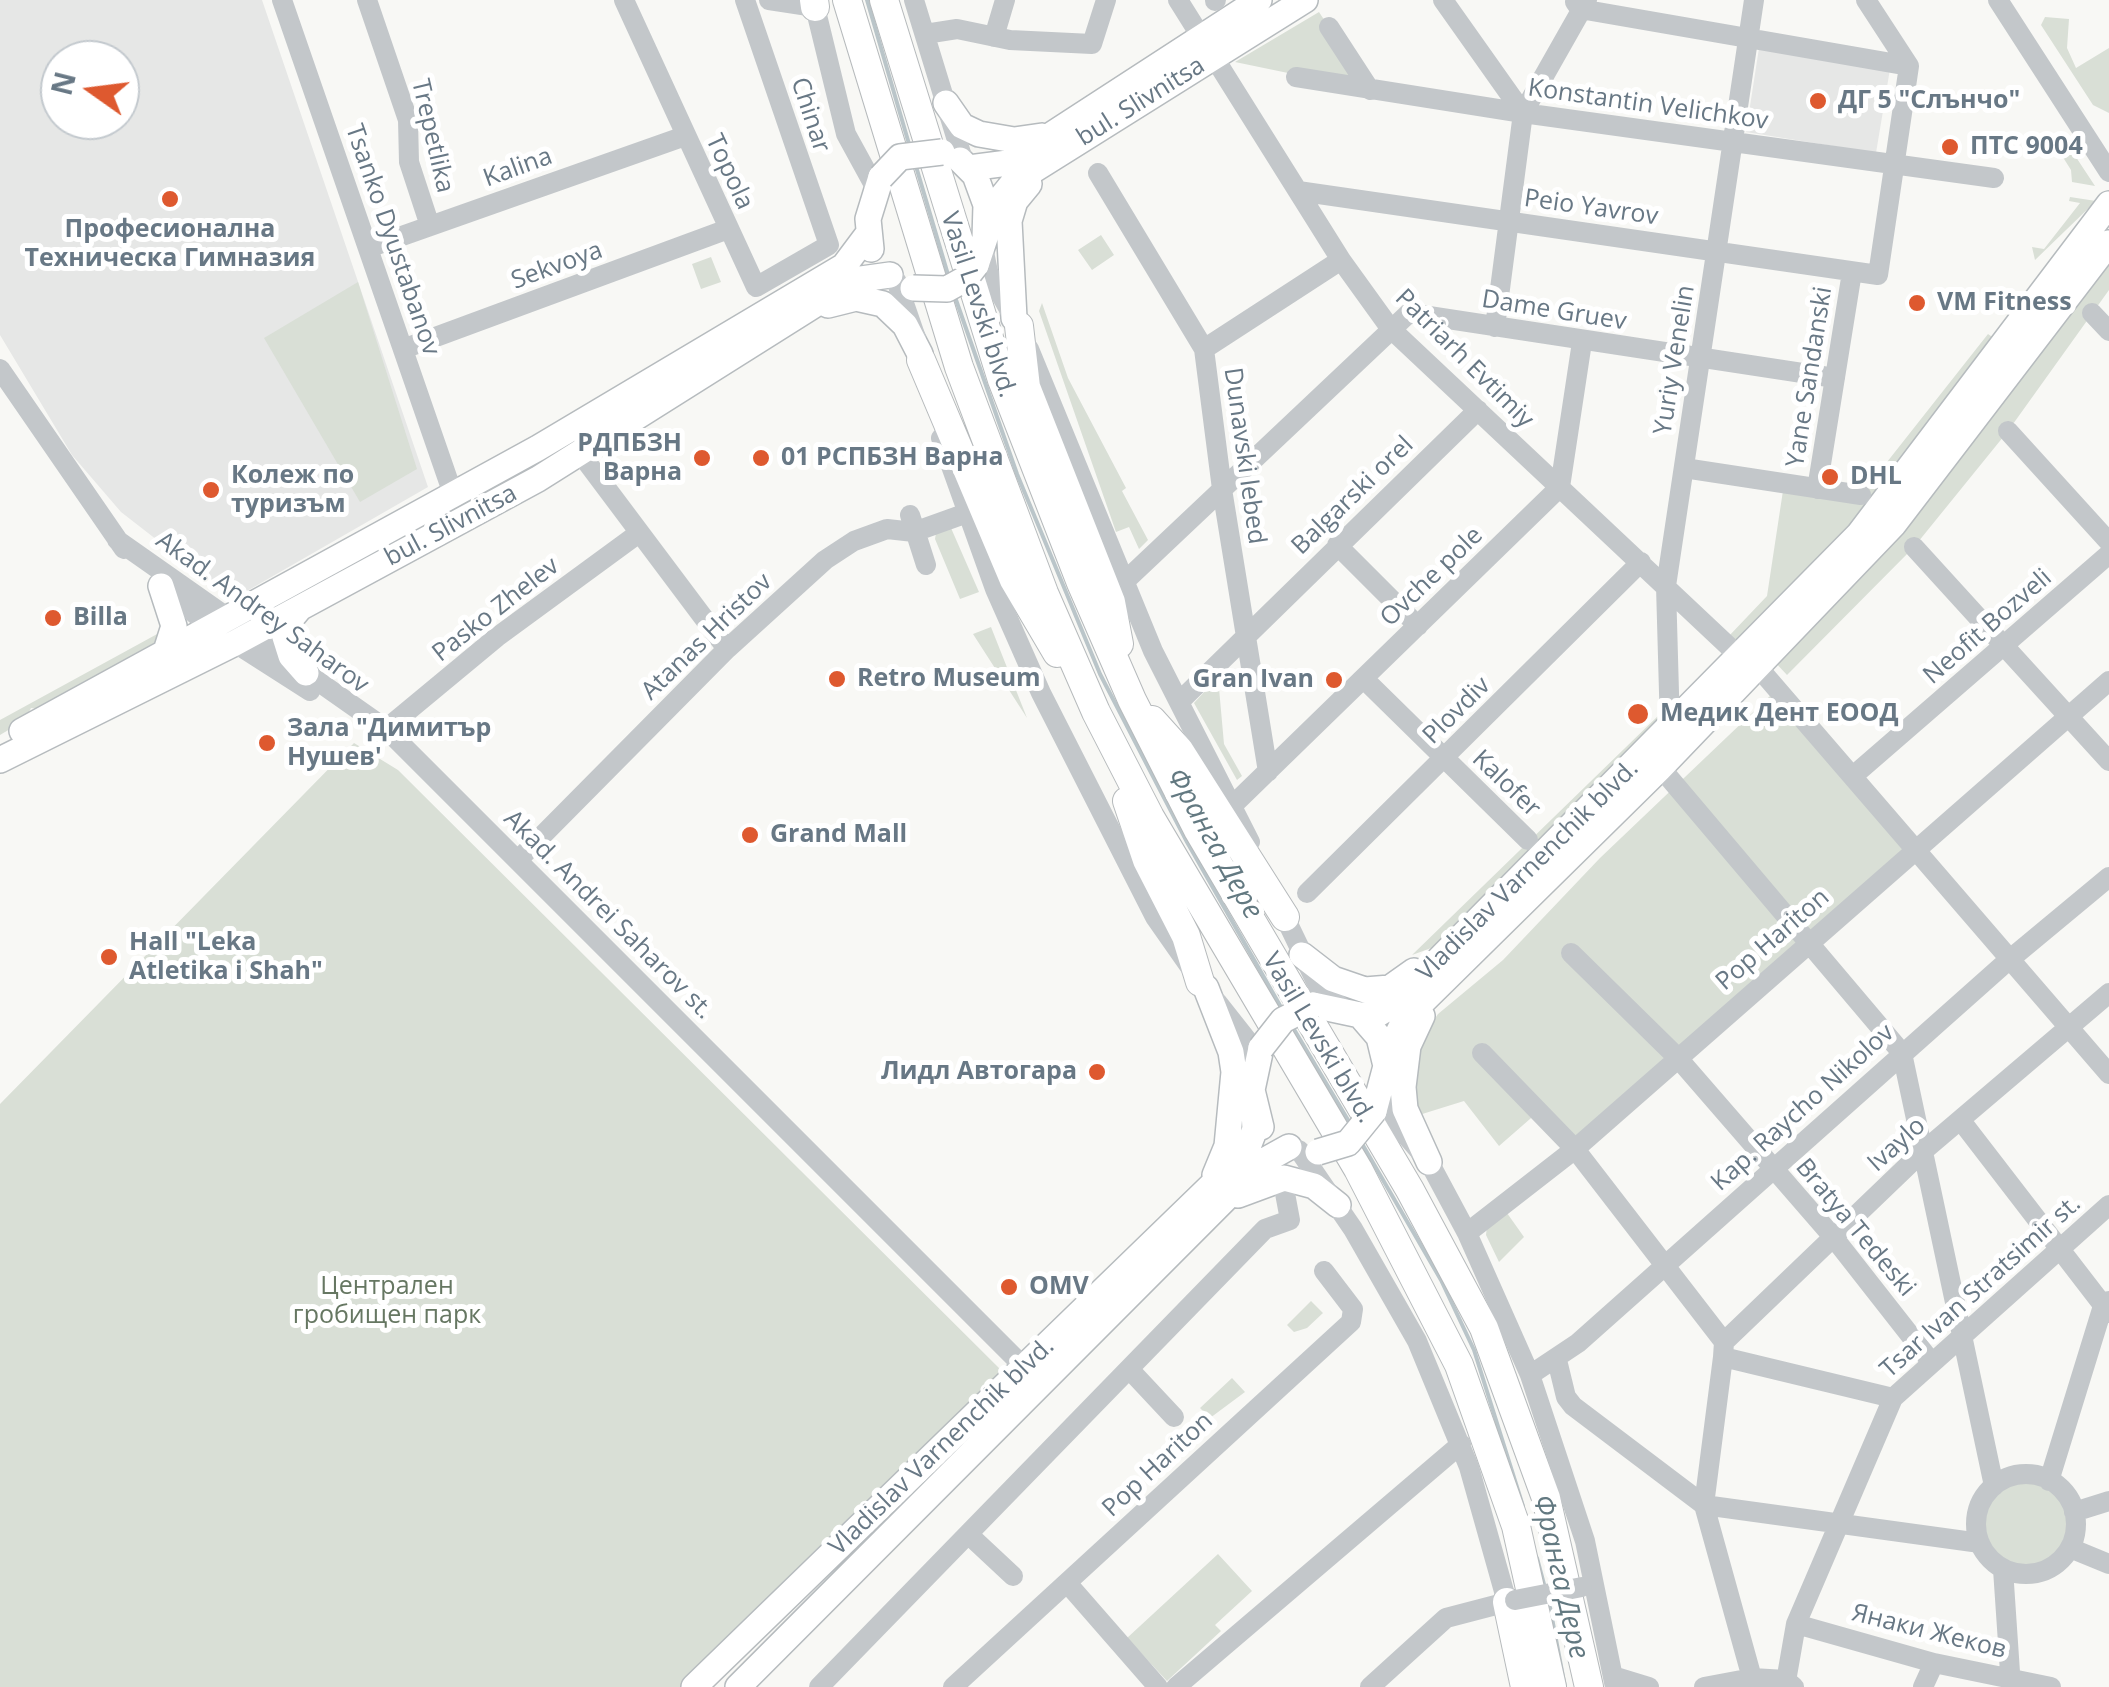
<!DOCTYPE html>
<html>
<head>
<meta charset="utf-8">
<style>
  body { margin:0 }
  #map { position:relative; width:2109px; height:1687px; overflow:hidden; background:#f8f8f5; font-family:"Open Sans",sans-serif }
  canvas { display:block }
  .north { position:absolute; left:40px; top:40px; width:100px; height:100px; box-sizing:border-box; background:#fff; border:2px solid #c3c9ce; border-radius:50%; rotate:284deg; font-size:28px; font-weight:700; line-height:40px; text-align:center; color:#687885 }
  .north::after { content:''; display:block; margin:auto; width:35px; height:45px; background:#de592f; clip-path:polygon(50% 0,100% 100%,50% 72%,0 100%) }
</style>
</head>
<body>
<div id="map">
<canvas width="2109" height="1687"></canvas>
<div class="north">N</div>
</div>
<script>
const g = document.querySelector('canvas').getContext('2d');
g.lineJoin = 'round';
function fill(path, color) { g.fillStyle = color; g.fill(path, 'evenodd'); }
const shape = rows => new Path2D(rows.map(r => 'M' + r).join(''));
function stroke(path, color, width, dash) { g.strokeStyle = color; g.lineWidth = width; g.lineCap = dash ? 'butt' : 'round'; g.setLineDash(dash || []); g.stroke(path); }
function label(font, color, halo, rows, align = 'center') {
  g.font = font + ' "Open Sans",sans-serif'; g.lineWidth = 10; g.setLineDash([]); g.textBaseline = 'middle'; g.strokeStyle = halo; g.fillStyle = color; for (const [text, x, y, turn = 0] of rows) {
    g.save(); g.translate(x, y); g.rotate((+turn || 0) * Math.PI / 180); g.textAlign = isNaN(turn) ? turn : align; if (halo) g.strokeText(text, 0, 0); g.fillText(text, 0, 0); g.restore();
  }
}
const built = shape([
  [0,0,262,0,428,487,233,599,121,512,72,455,0,335],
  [60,60,120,60,120,120,60,120],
  [1759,48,1890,69,1876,153,1746,132]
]);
const green = shape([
  [1319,12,1370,90,1235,62],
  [2045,17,2069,19,2067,48,2076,68,2109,48,2109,113,2093,105,2041,25],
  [2068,145,2095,186,2072,182,2071,170,2059,151],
  [2070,197,2096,201,2035,260,2032,247,2044,249,2080,203,2069,201],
  [1101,235,1114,255,1092,270,1078,250],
  [2109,254,2109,290,2008,431,1914,547,1787,675,1773,660],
  [711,257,721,282,701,289,692,264],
  [358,282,417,469,360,502,264,338],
  [1042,303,1068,378,1126,488,1122,491,1148,540,1139,549,1129,527,1116,532,1039,311],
  [1988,334,1998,341,1937,422,1791,598,1740,649,1728,637,1767,596,1784,484,1861,495],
  [951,528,979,592,960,599,935,539,936,533],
  [170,627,174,633,55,711,31,708,25,720,0,735,0,720],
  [991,627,1027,718,973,634],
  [1218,677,1224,744,1242,776,1237,780,1194,703],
  [1770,696,1916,848,1575,1149,1538,1112,1499,1146,1464,1101,1419,1115,1414,1097,1418,1057,1426,1032,1438,1014,1503,960,1600,858],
  [1660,714,1652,740,1445,943,1412,955],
  [354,743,398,770,1002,1371,683,1687,0,1687,0,1104],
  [1502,1206,1524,1237,1499,1262,1486,1235,1488,1217],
  [1311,1301,1323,1313,1307,1328,1294,1332,1287,1325],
  [1232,1378,1245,1392,1210,1418,1200,1408],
  '1976 1525a50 50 0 1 1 100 0a50 50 0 1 1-100 0Z',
  [1218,1554,1252,1591,1215,1625,1221,1631,1167,1681,1127,1638]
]);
const stream = shape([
  [867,0,909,144],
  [915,163,949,278],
  [955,297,1017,474,1100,674,1187,842,1282,1009],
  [1292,1026,1351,1125],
  [1361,1142,1441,1280,1474,1350,1523,1506],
  [1537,1558,1545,1588],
  [1549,1602,1565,1687]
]);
const minor = shape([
  [282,0,454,497],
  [367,0,408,120,409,162,430,226],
  [624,0,756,287,829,245,745,0],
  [769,0,815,7,846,134,875,187],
  [914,0,964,163],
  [1178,0,1341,260,1390,328,1740,657],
  [1443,0,1523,113],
  [1998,0,2109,172],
  [1215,1,1216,0],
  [1575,2,1580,9,1909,66],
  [1329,27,1370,90],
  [925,34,957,29,1010,40,1092,44,1106,0],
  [994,37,1005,0],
  [1296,77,1523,113,1994,178],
  [1098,173,1204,349,1222,489,1268,772],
  [1298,191,1878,275,1909,66,1866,0],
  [983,247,988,272,1014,318],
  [368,248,685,136],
  [896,280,916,338],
  [2092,313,2109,331],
  [1495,327,1523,113,1587,0],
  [403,349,728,229],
  [1029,349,1153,651,1250,842],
  [1204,349,1341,260],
  [0,369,124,549],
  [2008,431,2109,542],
  [941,438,995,589,1041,693,1155,917,1190,967],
  [580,453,727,649],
  [1684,468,1861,495],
  [1817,489,1852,272],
  [910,515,926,565],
  [117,540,386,729,1024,1367],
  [1337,545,1418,626],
  [1914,547,2109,761],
  [159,583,210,627,310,691],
  [1123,583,1409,313,1835,378],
  [1757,666,2109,1074],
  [1364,679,1528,840],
  [1179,702,1478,410],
  [1670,728,1666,586,1754,0],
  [386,729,497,637,639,533],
  [1660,767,1902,1053,1994,1486],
  [1853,776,2109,554],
  [1233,805,1560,487,1582,342],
  [518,860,727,649,825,560,854,541,887,529,914,532,967,513],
  [1307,893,1641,562],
  [1279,905,1317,984,1342,1008],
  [1571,953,1677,1057,1834,1238,1932,1363],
  [1217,1002,1247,1040,1255,1068],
  [1482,1053,1575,1149,1724,1342,1723,1357,1893,1398],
  [1382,1091,1389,1116,1429,1162,1467,1233,1530,1375,1585,1541,1615,1687],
  [1962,1122,2109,1313],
  [1299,1150,1353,1229,1417,1341,1469,1467,1507,1602],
  [1467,1233,1575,1149,2109,681],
  [1724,1342,1921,1153,2109,993],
  [1723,1357,1704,1505,1752,1678],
  [1557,1360,1566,1397,1573,1406,1704,1505,1980,1543],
  [1130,1370,1174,1417],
  [1530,1375,1578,1343,2003,965,2109,877],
  '1976 1524a50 50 0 1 1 100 0a50 50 0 1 1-100 0Z',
  [2049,1481,2103,1306,2109,1301],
  [2074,1512,2109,1501],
  [968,1534,1013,1576],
  [2070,1548,2109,1564],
  [2003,1569,2011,1687],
  [1068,1584,1158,1687],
  [1796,1624,1934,1663,2051,1687],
  [1613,1676,1649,1687],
  [819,1687,1265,1229,1290,1220,1284,1188],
  [953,1687,1351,1322,1353,1309,1324,1271],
  [1176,1687,1461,1444],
  [1370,1687,1446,1618,1515,1600],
  [1704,1687,1752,1678,1786,1680,1794,1687],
  [1785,1687,1796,1624,1893,1398,2109,1205],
  [1923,1687,1934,1663]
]);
const major = shape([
  [946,103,962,126,979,134,1014,140,1042,136],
  [960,160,975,175,986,205,985,238,976,265],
  [969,168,1008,163,1259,0],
  [987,215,1013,183,1305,0],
  [871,249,868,219,881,177],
  [828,305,856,298,883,304,905,325,920,354],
  [1014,318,1009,221,1015,201,1029,184],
  [161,586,174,626,166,651],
  [299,609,289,621,285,637,291,656,306,673],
  [22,731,538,448,844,266,868,234],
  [0,760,235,643,538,479,854,280,890,275],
  [1302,955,1333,979,1365,990,1390,988,1414,971],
  [1206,988,1231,1052,1234,1072,1227,1146,1215,1175],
  [1313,1005,1360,1015,1379,1037,1386,1066,1374,1111],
  [1360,1015,1378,1014,1396,1003,1859,534,2109,204],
  [1422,1016,1408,1046,1403,1087,1405,1109,1429,1162],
  [1261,1048,1252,1090,1261,1127],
  [1386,1057,1405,1019,1659,769,1894,524,2109,243],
  [1238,1195,1284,1178,1314,1186,1338,1205],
  [694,1687,1246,1152,1255,1129,1254,1112],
  [738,1687,1262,1162,1289,1147]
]);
const highway = shape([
  [814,0,815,7],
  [847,0,959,367,1044,593,1096,712,1150,817,1358,1169,1459,1365,1516,1526,1552,1687],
  [884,0,1002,380,1081,583,1132,700,1198,830,1410,1190,1484,1328,1546,1498,1589,1687],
  [1019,326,1026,387,1111,602,1119,644],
  [921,360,1014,580,1057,653],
  [1152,720,1179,750,1285,917],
  [1127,801,1147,860,1186,936,1200,982],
  [1507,1602,1525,1687]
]);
const minorBridge = shape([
  [1515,1600,1582,1587]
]);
const majorBridge = shape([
  [881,177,900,157,942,152],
  [913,288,947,289,965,279,976,265],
  [1261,1048,1283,1020,1313,1005],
  [1318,1152,1348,1143,1374,1111]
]);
const markers = [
  [1818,101,10,"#de592f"],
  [1950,147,10,"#de592f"],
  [170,199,10,"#de592f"],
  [1917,303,10,"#de592f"],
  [702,458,10,"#de592f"],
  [761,458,10,"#de592f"],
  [1830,477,10,"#de592f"],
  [211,490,10,"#de592f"],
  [53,618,10,"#de592f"],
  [837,679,10,"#de592f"],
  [1334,680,10,"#de592f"],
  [1638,714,12,"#de592f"],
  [267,743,10,"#de592f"],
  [750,835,10,"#de592f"],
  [109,957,10,"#de592f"],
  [1097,1072,10,"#de592f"],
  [1009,1287,10,"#de592f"]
];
const poiNames = [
  ["ДГ 5 \"Слънчо\"",1838,101],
  ["ПТС 9004",1970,147],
  ["Професионална",170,230,"center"],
  ["Техническа Гимназия",170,259,"center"],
  ["VM Fitness",1937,303],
  ["РДПБЗН",682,444,"right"],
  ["Варна",682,473,"right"],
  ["01 РСПБЗН Варна",781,458],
  ["Колеж по",231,476],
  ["туризъм",231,505],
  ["DHL",1850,477],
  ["Billa",73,618],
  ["Retro Museum",857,679],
  ["Gran Ivan",1314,680,"right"],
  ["Медик Дент ЕООД",1660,714],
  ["Зала \"Димитър",287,729],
  ["Нушев'",287,758],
  ["Grand Mall",770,835],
  ["Hall \"Leka",129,943],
  ["Atletika i Shah\"",129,972],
  ["Лидл Автогара",1077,1072,"right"],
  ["OMV",1029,1287]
];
const streetNames = [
  ["bul. Slivnitsa",1141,102,-32],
  ["Konstantin Velichkov",1648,105,8],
  ["Chinar",810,115,72],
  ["Trepetlika",432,136,77],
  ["Kalina",518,168,-20],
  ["Topola",729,172,65],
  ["Peio Yavrov",1591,208,8],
  ["Tsanko Dyustabanov",392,240,71],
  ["Sekvoya",557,266,-20],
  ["Vasil Levski blvd.",978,305,72],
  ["Dame Gruev",1554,311,9],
  ["Patriarh Evtimiy",1464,359,45],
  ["Yuriy Venelin",1675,360,-81],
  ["Yane Sandanski",1810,377,-81],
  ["Dunavski lebed",1244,456,82],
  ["Balgarski orel",1353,496,-44],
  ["bul. Slivnitsa",451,526,-28],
  ["Ovche pole",1432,577,-44],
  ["Pasko Zhelev",496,610,-38],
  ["Akad. Andrey Saharov",262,613,36],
  ["Neofit Bozveli",1988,627,-41],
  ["Atanas Hristov",707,637,-44],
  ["Plovdiv",1457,711,-45],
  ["Kalofer",1506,784,44],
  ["Vladislav Varnenchik blvd.",1528,871,-45],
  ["Akad. Andrei Saharov st.",608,915,45],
  ["Pop Hariton",1773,940,-41],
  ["Vasil Levski blvd.",1318,1038,59],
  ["Kap. Raycho Nikolov",1803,1108,-42],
  ["Ivaylo",1897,1145,-42],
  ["Bratya Tedeski",1855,1228,50],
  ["Tsar Ivan Stratsimir st.",1981,1287,-42],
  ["Vladislav Varnenchik blvd.",942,1447,-44],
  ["Pop Hariton",1158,1465,-43],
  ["Янаки Жеков",1929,1632,14]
];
const parkNames = [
  ["Централен",387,1287],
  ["гробищен парк",387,1316]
];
const waterNames = [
  ["Франга Дере",1214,844,61],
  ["Франга Дере",1560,1577,77]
];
fill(built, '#e6e7e6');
fill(green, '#d9dfd6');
stroke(stream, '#bac5c9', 4);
stroke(major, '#b6bbbe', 28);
stroke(highway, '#b6babc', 30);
stroke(minor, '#c3c7ca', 20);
stroke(major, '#fff', 25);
stroke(highway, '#fff', 28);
stroke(majorBridge, '#b6bbbe', 28, []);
stroke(minorBridge, '#c3c7ca', 20);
stroke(majorBridge, '#fff', 25);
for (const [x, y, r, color] of markers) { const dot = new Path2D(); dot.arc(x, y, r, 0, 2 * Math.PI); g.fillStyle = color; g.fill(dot); stroke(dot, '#fff', 4); }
label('bold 25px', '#687885', '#fff', poiNames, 'left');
label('25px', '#687885', '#fff', streetNames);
label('25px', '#667762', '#fff', parkNames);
label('italic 28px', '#637981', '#fff', waterNames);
</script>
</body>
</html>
